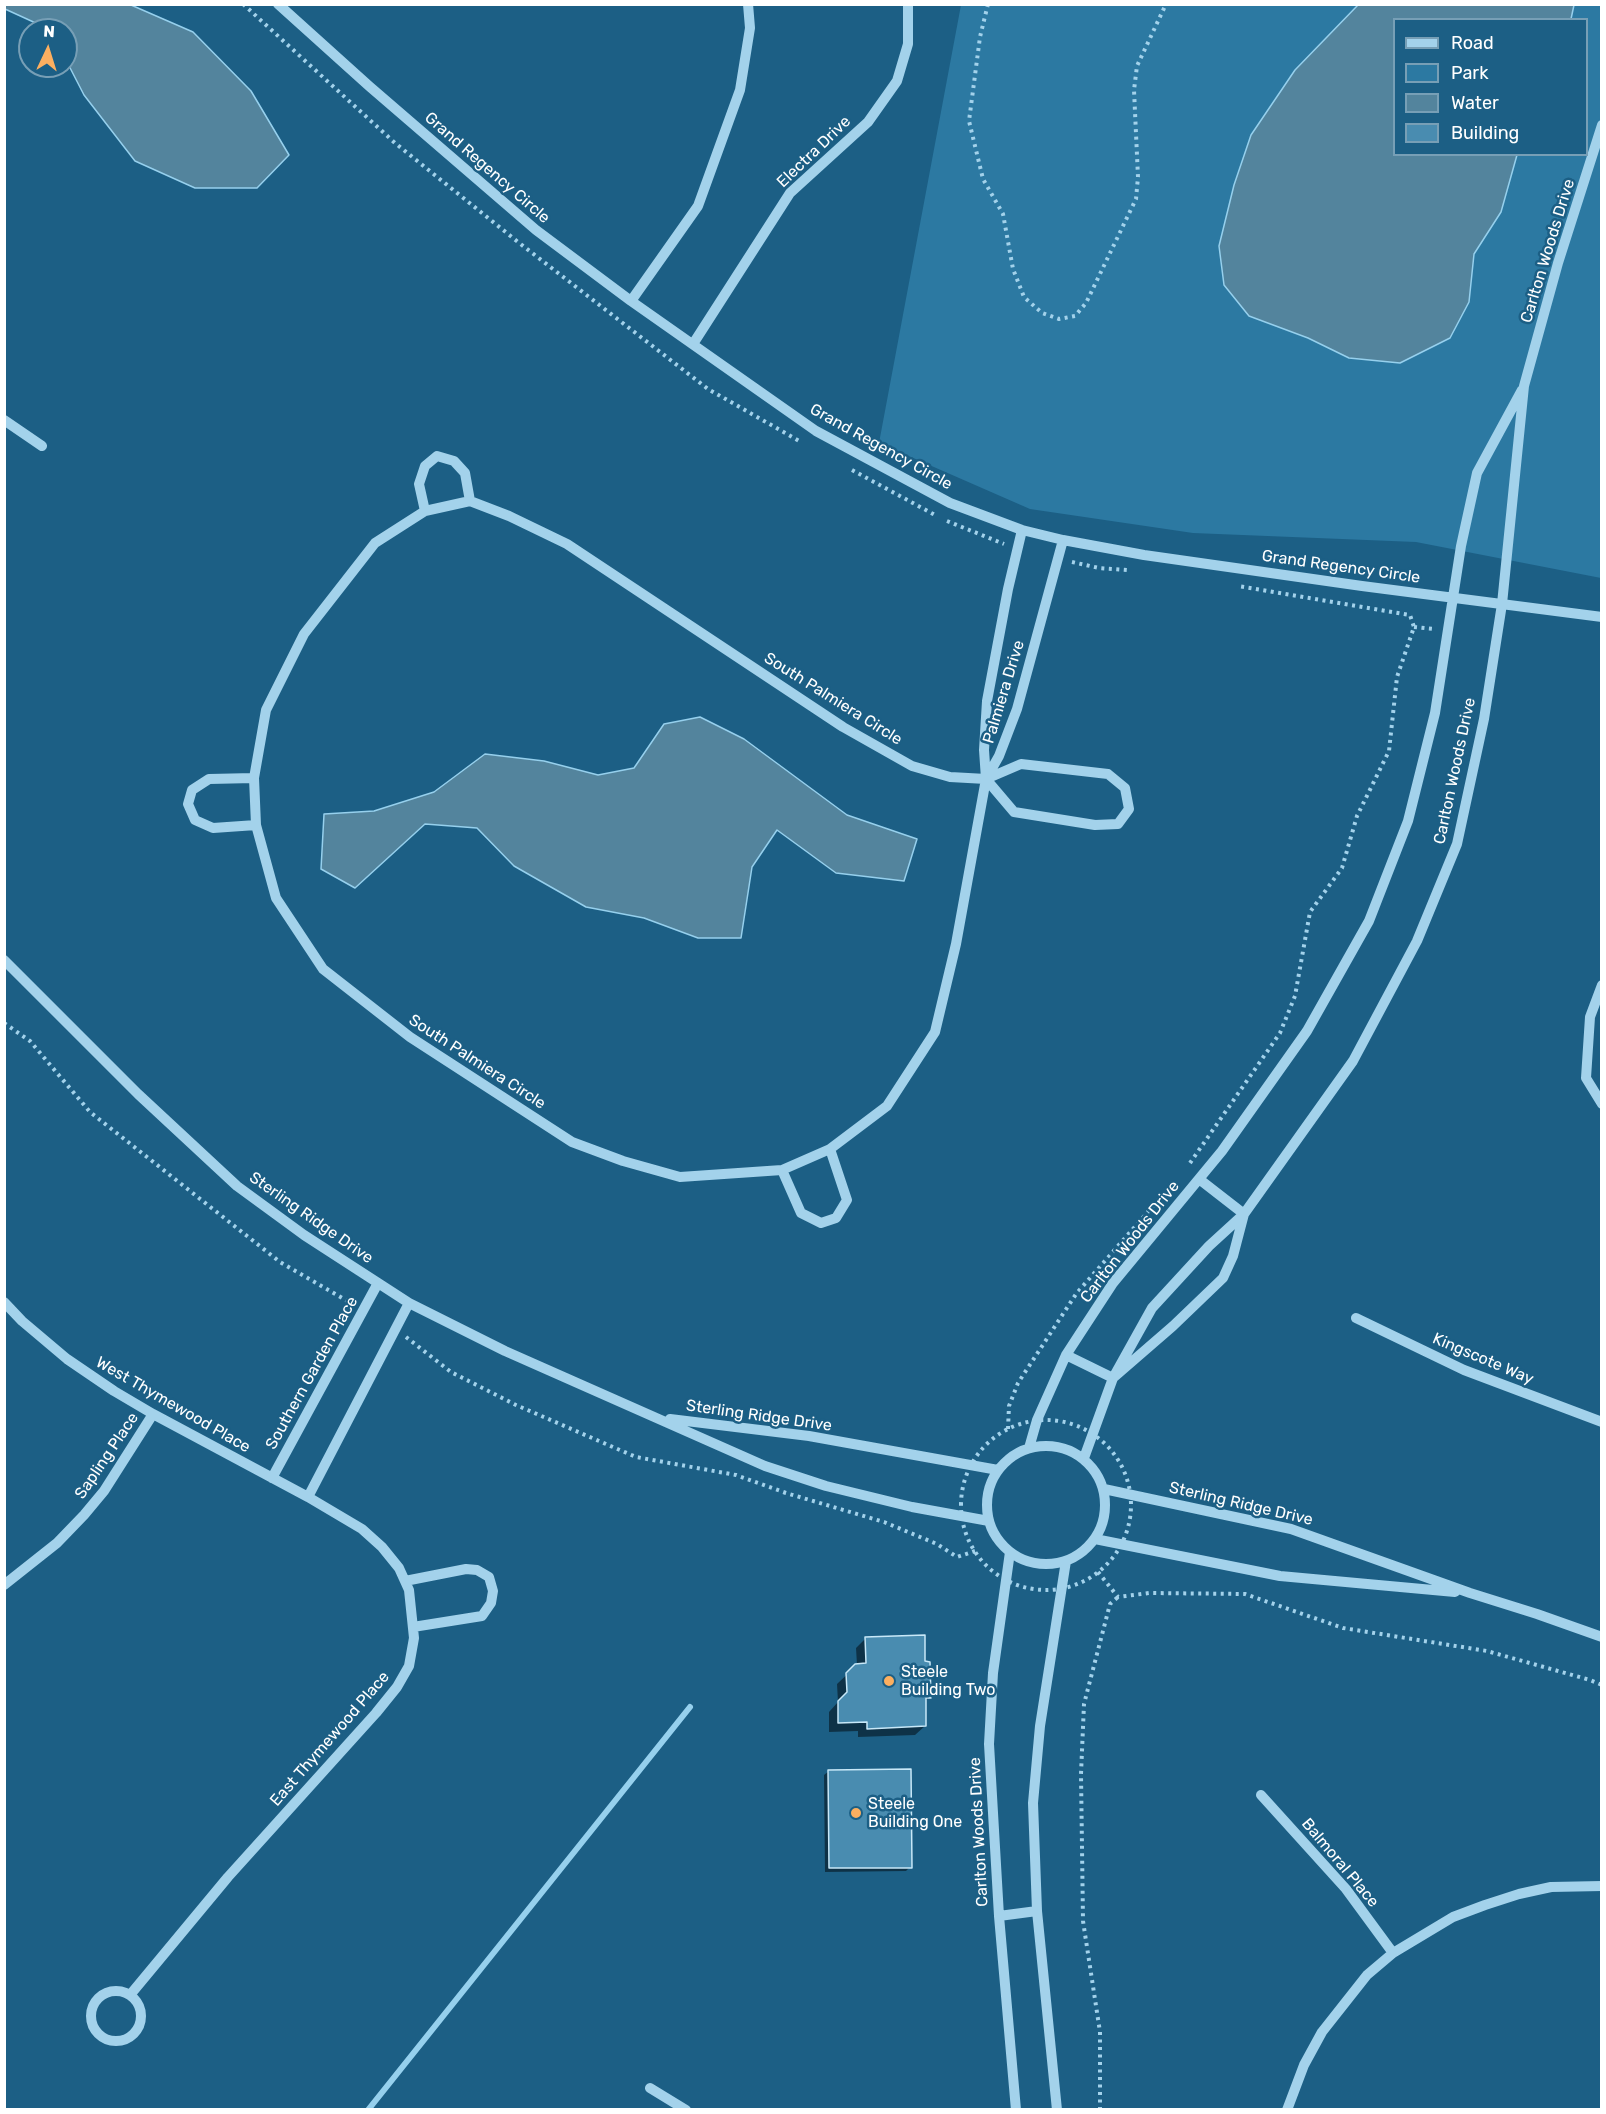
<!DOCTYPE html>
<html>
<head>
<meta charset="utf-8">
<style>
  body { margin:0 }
  #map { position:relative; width:1606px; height:2114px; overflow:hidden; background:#1c5f85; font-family:Rubik,sans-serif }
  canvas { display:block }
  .frame { position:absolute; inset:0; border:6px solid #fff; pointer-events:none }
  .legend { position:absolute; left:1393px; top:18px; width:195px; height:138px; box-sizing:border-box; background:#1c5f85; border:2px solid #779fb6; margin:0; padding:8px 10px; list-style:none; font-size:18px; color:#fff }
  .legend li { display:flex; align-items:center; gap:12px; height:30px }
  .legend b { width:30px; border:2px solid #779fb6 }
  .north { position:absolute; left:18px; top:18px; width:60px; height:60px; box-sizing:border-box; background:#1c5f85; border:2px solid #779fb6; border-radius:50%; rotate:4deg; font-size:16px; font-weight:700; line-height:24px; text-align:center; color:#fff }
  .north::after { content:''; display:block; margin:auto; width:21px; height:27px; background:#fcaf60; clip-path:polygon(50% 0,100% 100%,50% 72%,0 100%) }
</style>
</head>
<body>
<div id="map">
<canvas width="1606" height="2114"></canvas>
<div class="frame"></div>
<ul class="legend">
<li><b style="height:8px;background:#a3d2eb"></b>Road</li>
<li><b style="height:16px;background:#2c79a2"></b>Park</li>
<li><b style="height:16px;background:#53849d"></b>Water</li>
<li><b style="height:16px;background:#498cb0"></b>Building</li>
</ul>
<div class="north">N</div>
</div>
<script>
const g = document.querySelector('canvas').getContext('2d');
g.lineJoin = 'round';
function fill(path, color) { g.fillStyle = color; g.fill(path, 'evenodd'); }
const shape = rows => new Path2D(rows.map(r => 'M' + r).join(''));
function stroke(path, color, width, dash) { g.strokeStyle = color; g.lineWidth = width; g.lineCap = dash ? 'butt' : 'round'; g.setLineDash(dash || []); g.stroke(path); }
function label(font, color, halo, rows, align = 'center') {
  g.font = font + ' Rubik,sans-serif'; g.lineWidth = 5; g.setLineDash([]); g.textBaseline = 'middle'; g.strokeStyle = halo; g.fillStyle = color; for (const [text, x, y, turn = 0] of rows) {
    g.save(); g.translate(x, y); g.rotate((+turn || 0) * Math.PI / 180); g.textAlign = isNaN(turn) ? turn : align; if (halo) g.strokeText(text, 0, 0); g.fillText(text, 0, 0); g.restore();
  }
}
const green = shape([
  [961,5,1601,5,1601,578,1416,542,1193,533,1030,509,879,443],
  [1394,20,1586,20,1586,154,1394,154]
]);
const water = shape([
  [5,4,131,5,193,32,251,91,289,155,257,188,195,188,135,161,84,95,66,60,66,30,51,30,5,9,5,4],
  [1358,5,1574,5,1571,19,1394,20,1394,154,1517,155,1501,212,1474,254,1469,302,1450,338,1400,363,1349,358,1308,338,1249,316,1224,285,1219,246,1234,185,1251,135,1295,70,1358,5],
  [700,717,744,739,847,815,917,839,904,881,836,873,777,830,752,867,741,938,698,938,644,918,586,907,514,866,477,828,425,824,355,888,321,869,324,814,374,811,434,792,485,754,544,761,598,775,634,768,664,724,700,717]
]);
const shadow = shape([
  [866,1638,924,1663,929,1697,925,1702,925,1726,915,1735,858,1737,858,1731,829,1732,829,1712,838,1702,837,1684,857,1665,856,1648],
  [829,1771,910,1867,906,1871,825,1872,824,1775]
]);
const stream = shape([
  [368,2110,690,1707]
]);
const building = shape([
  [925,1635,925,1661,930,1662,931,1698,926,1698,926,1726,867,1729,867,1722,838,1723,838,1701,847,1692,846,1673,855,1664,866,1663,865,1637,925,1635],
  [911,1769,912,1868,829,1868,828,1770,911,1769]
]);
const path = shape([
  [243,4,395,143,518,242,708,389,801,442],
  [988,4,980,37,969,121,983,179,1003,214,1013,269,1024,297,1042,313,1059,319,1075,316,1086,303,1136,199,1138,177,1134,90,1137,66,1166,4],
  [852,470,935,515],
  [947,521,1004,544],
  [1072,562,1099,568,1127,570],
  [1414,627,1434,629],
  [4,1023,30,1041,90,1112,280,1262,351,1303],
  [1190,1163,1280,1033,1295,996,1310,912,1342,868,1357,816,1389,751,1397,677,1414,627,1410,615,1238,586],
  [406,1337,451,1372,516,1405,636,1457,736,1475,786,1493,884,1522,937,1544,957,1557,975,1551],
  '961 1505a85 85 0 1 1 170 0a85 85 0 1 1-170 0Z',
  [1008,1429,1009,1406,1018,1383,1076,1294,1160,1198],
  [1098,1572,1118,1597,1149,1593,1245,1594,1343,1628,1487,1651,1590,1680,1602,1685],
  [1100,2110,1100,2032,1083,1921,1081,1774,1084,1704,1110,1604,1118,1597]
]);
const minor = shape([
  [278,4,369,86,536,230,631,301,816,431,950,503,1022,530,1063,540,1144,555,1362,586,1602,617],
  [631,301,698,206,740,90,750,28,748,4],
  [693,344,790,193,868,122,897,81,908,44,908,4],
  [4,420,42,446],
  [425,511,419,484,425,466,437,456,454,461,465,473,470,501],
  [254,778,209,779,192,790,188,804,195,820,213,828,256,825],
  [986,779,1014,812,1095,825,1118,824,1129,809,1125,788,1108,774,1021,764,986,779,950,777,912,766,843,727,567,544,509,516,470,501,425,511,375,543,304,634,266,710,254,778,256,825,276,898,323,969,410,1037,572,1142,623,1161,680,1177,782,1170,830,1149,887,1106,935,1032,956,944,986,779,984,750,987,701,1008,589,1022,530],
  [986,779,999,756,1017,709,1063,540],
  [4,960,138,1094,237,1186,304,1235,409,1303,505,1351,765,1466,826,1486,912,1507,989,1521],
  [1602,985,1590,1017,1586,1078,1602,1104],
  [782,1170,801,1213,821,1223,836,1218,847,1200,830,1149],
  [4,1302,22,1321,67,1359,114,1391,153,1414,308,1497,362,1529,382,1547,399,1568,409,1590,414,1638,409,1666,397,1687,376,1713,228,1877,130,1995],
  [1356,1318,1464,1370,1602,1422],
  [1066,1355,1113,1378],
  [1113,1378,1173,1326,1223,1278,1233,1256,1244,1214,1353,1061,1417,941,1457,844,1484,719,1502,604,1524,386,1558,263,1602,125],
  [670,1419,809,1436,998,1470],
  '987 1505a59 59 0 1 1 118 0a59 59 0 1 1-118 0Z',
  [1029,1448,1037,1420,1066,1355,1079,1335,1113,1283,1222,1151,1307,1031,1369,921,1408,821,1435,713,1461,546,1477,473,1522,390],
  [1084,1458,1113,1378,1152,1308,1209,1246,1244,1214,1199,1179],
  [272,1478,378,1283],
  [1104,1489,1291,1529,1470,1593,1537,1614,1602,1637],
  [308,1497,409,1303],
  [1095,1539,1280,1576,1455,1592],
  [1010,1552,993,1673,989,1744,999,1916,1016,2110],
  [405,1581,466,1569,477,1570,489,1577,493,1591,491,1603,482,1616,413,1627],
  [4,1585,57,1543,84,1515,104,1491,153,1414],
  [1261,1795,1346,1889,1393,1953],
  [999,1916,1037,1911],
  '91 2016a25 25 0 1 1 50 0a25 25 0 1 1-50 0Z',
  [650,2088,686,2110],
  [1057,2110,1037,1911,1033,1803,1040,1726,1066,1561],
  [1287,2110,1304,2065,1322,2032,1367,1975,1393,1953,1453,1917,1485,1905,1519,1894,1551,1887,1602,1886]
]);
const markers = [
  [889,1681,6,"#fcaf60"],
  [856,1813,6,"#fcaf60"]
];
const streetNames = [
  ["Electra Drive",814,152,-44],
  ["Grand Regency Circle",487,168,41],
  ["Carlton Woods Drive",1548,251,-73],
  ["Grand Regency Circle",881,447,29],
  ["Grand Regency Circle",1341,567,8],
  ["Palmiera Drive",1004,692,-73],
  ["South Palmiera Circle",833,699,32],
  ["Carlton Woods Drive",1455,771,-78],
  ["South Palmiera Circle",477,1062,33],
  ["Sterling Ridge Drive",311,1218,35],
  ["Carlton Woods Drive",1130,1242,-52],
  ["Kingscote Way",1483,1359,23],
  ["Southern Garden Place",312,1373,-61],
  ["West Thymewood Place",173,1405,30],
  ["Sterling Ridge Drive",759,1416,8],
  ["Sapling Place",107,1456,-56],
  ["Sterling Ridge Drive",1241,1504,13],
  ["East Thymewood Place",330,1739,-49],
  ["Carlton Woods Drive",979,1832,-93],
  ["Balmoral Place",1340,1863,50]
];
const poiNames = [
  ["Steele",901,1672],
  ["Building Two",901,1690],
  ["Steele",868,1804],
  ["Building One",868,1822]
];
fill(green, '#2c79a2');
fill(water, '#53849d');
stroke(water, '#96d0ed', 1.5);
fill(shadow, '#0007');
stroke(stream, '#96d0ed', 6);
fill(building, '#498cb0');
stroke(building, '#c8e8f8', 1.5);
stroke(path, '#a3d2eb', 4, [3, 4.5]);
stroke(minor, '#a3d2eb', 10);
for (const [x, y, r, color] of markers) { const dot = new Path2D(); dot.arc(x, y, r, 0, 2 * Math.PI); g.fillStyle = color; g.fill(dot); stroke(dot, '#1c5f85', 2); }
label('16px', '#fff', '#1c5f85', streetNames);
label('16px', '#fff', '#1c5f85', poiNames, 'left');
</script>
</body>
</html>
